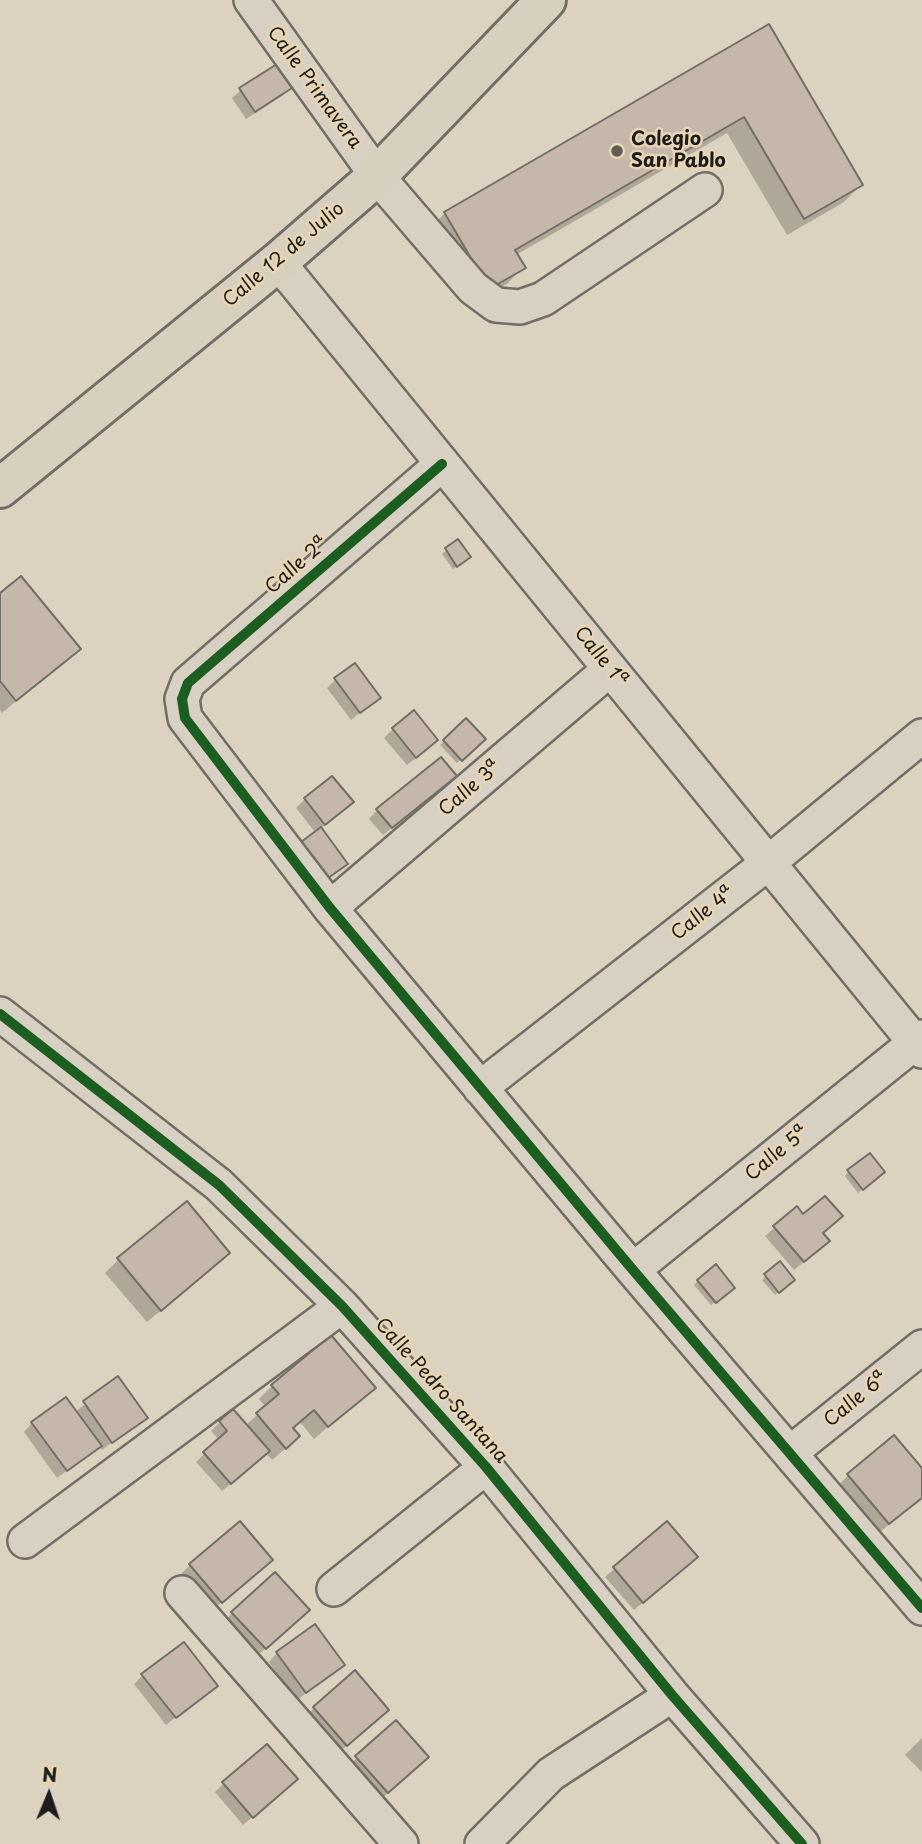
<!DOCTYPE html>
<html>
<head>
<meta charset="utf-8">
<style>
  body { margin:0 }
  #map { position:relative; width:922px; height:1844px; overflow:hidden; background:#dbd2bf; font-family:"Playpen Sans",sans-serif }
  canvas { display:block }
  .north { position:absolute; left:14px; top:1760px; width:70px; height:70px; -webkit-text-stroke:5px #e7d5b3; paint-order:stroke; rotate:2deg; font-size:19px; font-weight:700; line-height:28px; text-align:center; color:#1c1c1c }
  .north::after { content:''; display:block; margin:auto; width:24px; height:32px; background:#1c1c1c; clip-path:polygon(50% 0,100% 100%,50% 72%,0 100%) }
</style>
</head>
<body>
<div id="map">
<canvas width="922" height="1844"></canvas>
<div class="north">N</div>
</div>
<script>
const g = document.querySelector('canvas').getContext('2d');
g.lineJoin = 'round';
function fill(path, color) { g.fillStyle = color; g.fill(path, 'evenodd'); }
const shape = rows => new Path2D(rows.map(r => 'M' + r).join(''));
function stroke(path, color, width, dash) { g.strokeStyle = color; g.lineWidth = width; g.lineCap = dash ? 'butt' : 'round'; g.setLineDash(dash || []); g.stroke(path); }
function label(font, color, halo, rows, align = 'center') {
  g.font = font + ' "Playpen Sans",sans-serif'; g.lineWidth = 5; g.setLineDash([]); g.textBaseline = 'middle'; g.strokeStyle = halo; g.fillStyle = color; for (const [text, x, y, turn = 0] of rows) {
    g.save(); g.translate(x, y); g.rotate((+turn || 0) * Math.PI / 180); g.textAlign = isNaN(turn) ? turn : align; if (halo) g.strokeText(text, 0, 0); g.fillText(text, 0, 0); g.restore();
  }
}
const shadow = shape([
  [768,26,861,185,844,202,787,235,727,133,516,255,523,267,507,284,472,304,428,230,445,213],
  [290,87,282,96,246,119,232,98,241,90],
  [458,541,465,561,453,569,442,554],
  [0,595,78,649,2,713,0,710],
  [336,679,378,698,351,720,327,688],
  [466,721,483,739,457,763,440,745],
  [393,729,427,749,407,765,384,738],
  [446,784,383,835,369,819,377,810],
  [305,799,343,811,320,829,346,864,319,886,294,852,316,833,296,808],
  [848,1172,879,1176,858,1193,845,1176],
  [797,1208,821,1234,819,1249,794,1270,765,1236],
  [118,1260,215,1266,147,1322,105,1273],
  [779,1264,789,1283,775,1295,762,1280],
  [698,1281,729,1292,711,1305,694,1285],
  [118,1379,145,1418,102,1450,99,1446,57,1478,24,1432,32,1423,75,1412],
  [272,1386,373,1388,314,1439,300,1422,292,1429,298,1436,285,1449,272,1460,266,1453,222,1491,196,1462,219,1440,211,1431,220,1422,233,1411,245,1426,266,1407,259,1399],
  [922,1471,922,1497,880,1532,840,1484,848,1475],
  [667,1524,687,1565,634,1610,605,1577],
  [190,1565,262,1569,212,1610,181,1574],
  [232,1613,299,1618,256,1657,224,1622],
  [277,1653,343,1665,296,1701,269,1662],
  [143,1675,215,1686,166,1725,134,1684],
  [314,1708,378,1719,338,1753,305,1717],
  [395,1723,418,1765,379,1801,348,1766],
  [922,1738,922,1772,905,1755],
  [223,1784,287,1788,243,1825,215,1792]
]);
const building = shape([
  [769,24,863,185,804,219,744,117,515,250,526,268,489,289,444,212,769,24],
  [277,64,292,88,255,112,239,88,277,64],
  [458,539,471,557,457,567,445,548,458,539],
  [21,576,81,649,16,701,0,681,0,593,21,576],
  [355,663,381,698,360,713,334,678,355,663],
  [414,710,438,740,416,758,392,728,414,710],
  [466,718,486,739,462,761,443,740,466,718],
  [441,757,457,776,392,828,376,809,441,757],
  [332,776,354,802,325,825,304,798,332,776],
  [321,827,348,864,328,878,301,842,321,827],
  [870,1153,885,1172,863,1190,847,1170,870,1153],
  [825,1196,843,1216,823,1233,830,1241,804,1262,773,1226,797,1206,803,1214,825,1196],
  [187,1201,230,1253,161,1311,117,1258,187,1201],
  [780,1261,795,1280,779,1293,764,1274,780,1261],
  [716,1264,735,1288,716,1303,697,1280,716,1264],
  [331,1335,376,1388,328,1427,314,1410,293,1428,300,1436,286,1449,256,1413,279,1394,271,1385,331,1335],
  [118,1376,148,1418,112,1443,83,1401,118,1376],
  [66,1397,102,1446,67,1471,31,1422,66,1397],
  [233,1409,270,1451,231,1484,203,1452,227,1431,219,1421,233,1409],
  [894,1435,922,1468,922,1498,889,1524,847,1474,894,1435],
  [240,1521,273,1560,222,1603,189,1564,240,1521],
  [667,1521,698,1557,643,1603,613,1567,667,1521],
  [275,1572,310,1610,266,1649,231,1612,275,1572],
  [315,1624,345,1665,306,1693,276,1652,315,1624],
  [184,1642,218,1686,176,1718,141,1674,184,1642],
  [355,1670,389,1710,347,1746,313,1707,355,1670],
  [396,1720,429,1757,388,1793,355,1756,396,1720],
  [267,1744,298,1779,253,1818,222,1782,267,1744]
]);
const minor = shape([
  [251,0,377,176,473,288,496,305,520,307,543,299,705,190],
  [278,262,922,1051],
  [442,464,188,683,182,699,185,718,330,908,633,1270,922,1608],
  [330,908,610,669],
  [0,1014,219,1185,342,1306,486,1467,672,1695,802,1844],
  [480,1088,768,863,922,736],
  [633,1270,922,1037],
  [790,1453,922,1347],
  [25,1541,342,1306],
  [334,1589,486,1467],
  [182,1593,401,1844],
  [482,1844,551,1774,672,1695]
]);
const major = shape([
  [0,488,278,262,377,176,546,0]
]);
const cycleway = shape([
  [442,464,188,683,182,699,185,718,330,908,633,1270,922,1608],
  [0,1014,219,1185,342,1306,486,1467,672,1695,802,1844]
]);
const markers = [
  [617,151,7,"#5f5c55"]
];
const streetNames = [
  ["Calle Primavera",314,88,54],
  ["Calle 12 de Julio",284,255,-40],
  ["Calle 2ª",297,566,-41],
  ["Calle 1ª",600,657,51],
  ["Calle 3ª",470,789,-40],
  ["Calle 4ª",703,914,-38],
  ["Calle 5ª",777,1154,-39],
  ["Calle Pedro Santana",441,1391,48],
  ["Calle 6ª",856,1400,-39]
];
const poiNames = [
  ["Colegio",631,140],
  ["San Pablo",631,162]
];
fill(shadow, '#0003');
fill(building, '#c5b8aa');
stroke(building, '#726e65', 2);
stroke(minor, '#726e65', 38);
stroke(major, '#726e65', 44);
stroke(minor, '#d7d0c3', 33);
stroke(major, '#d8d0be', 38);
stroke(cycleway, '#1b5e20', 10);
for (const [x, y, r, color] of markers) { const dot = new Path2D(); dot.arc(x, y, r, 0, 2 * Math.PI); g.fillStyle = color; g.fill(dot); stroke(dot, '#e7d5b3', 2.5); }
label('19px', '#1c1c1c', '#e7d5b3', streetNames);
label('bold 19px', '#1c1c1c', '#e7d5b3', poiNames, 'left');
</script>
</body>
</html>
